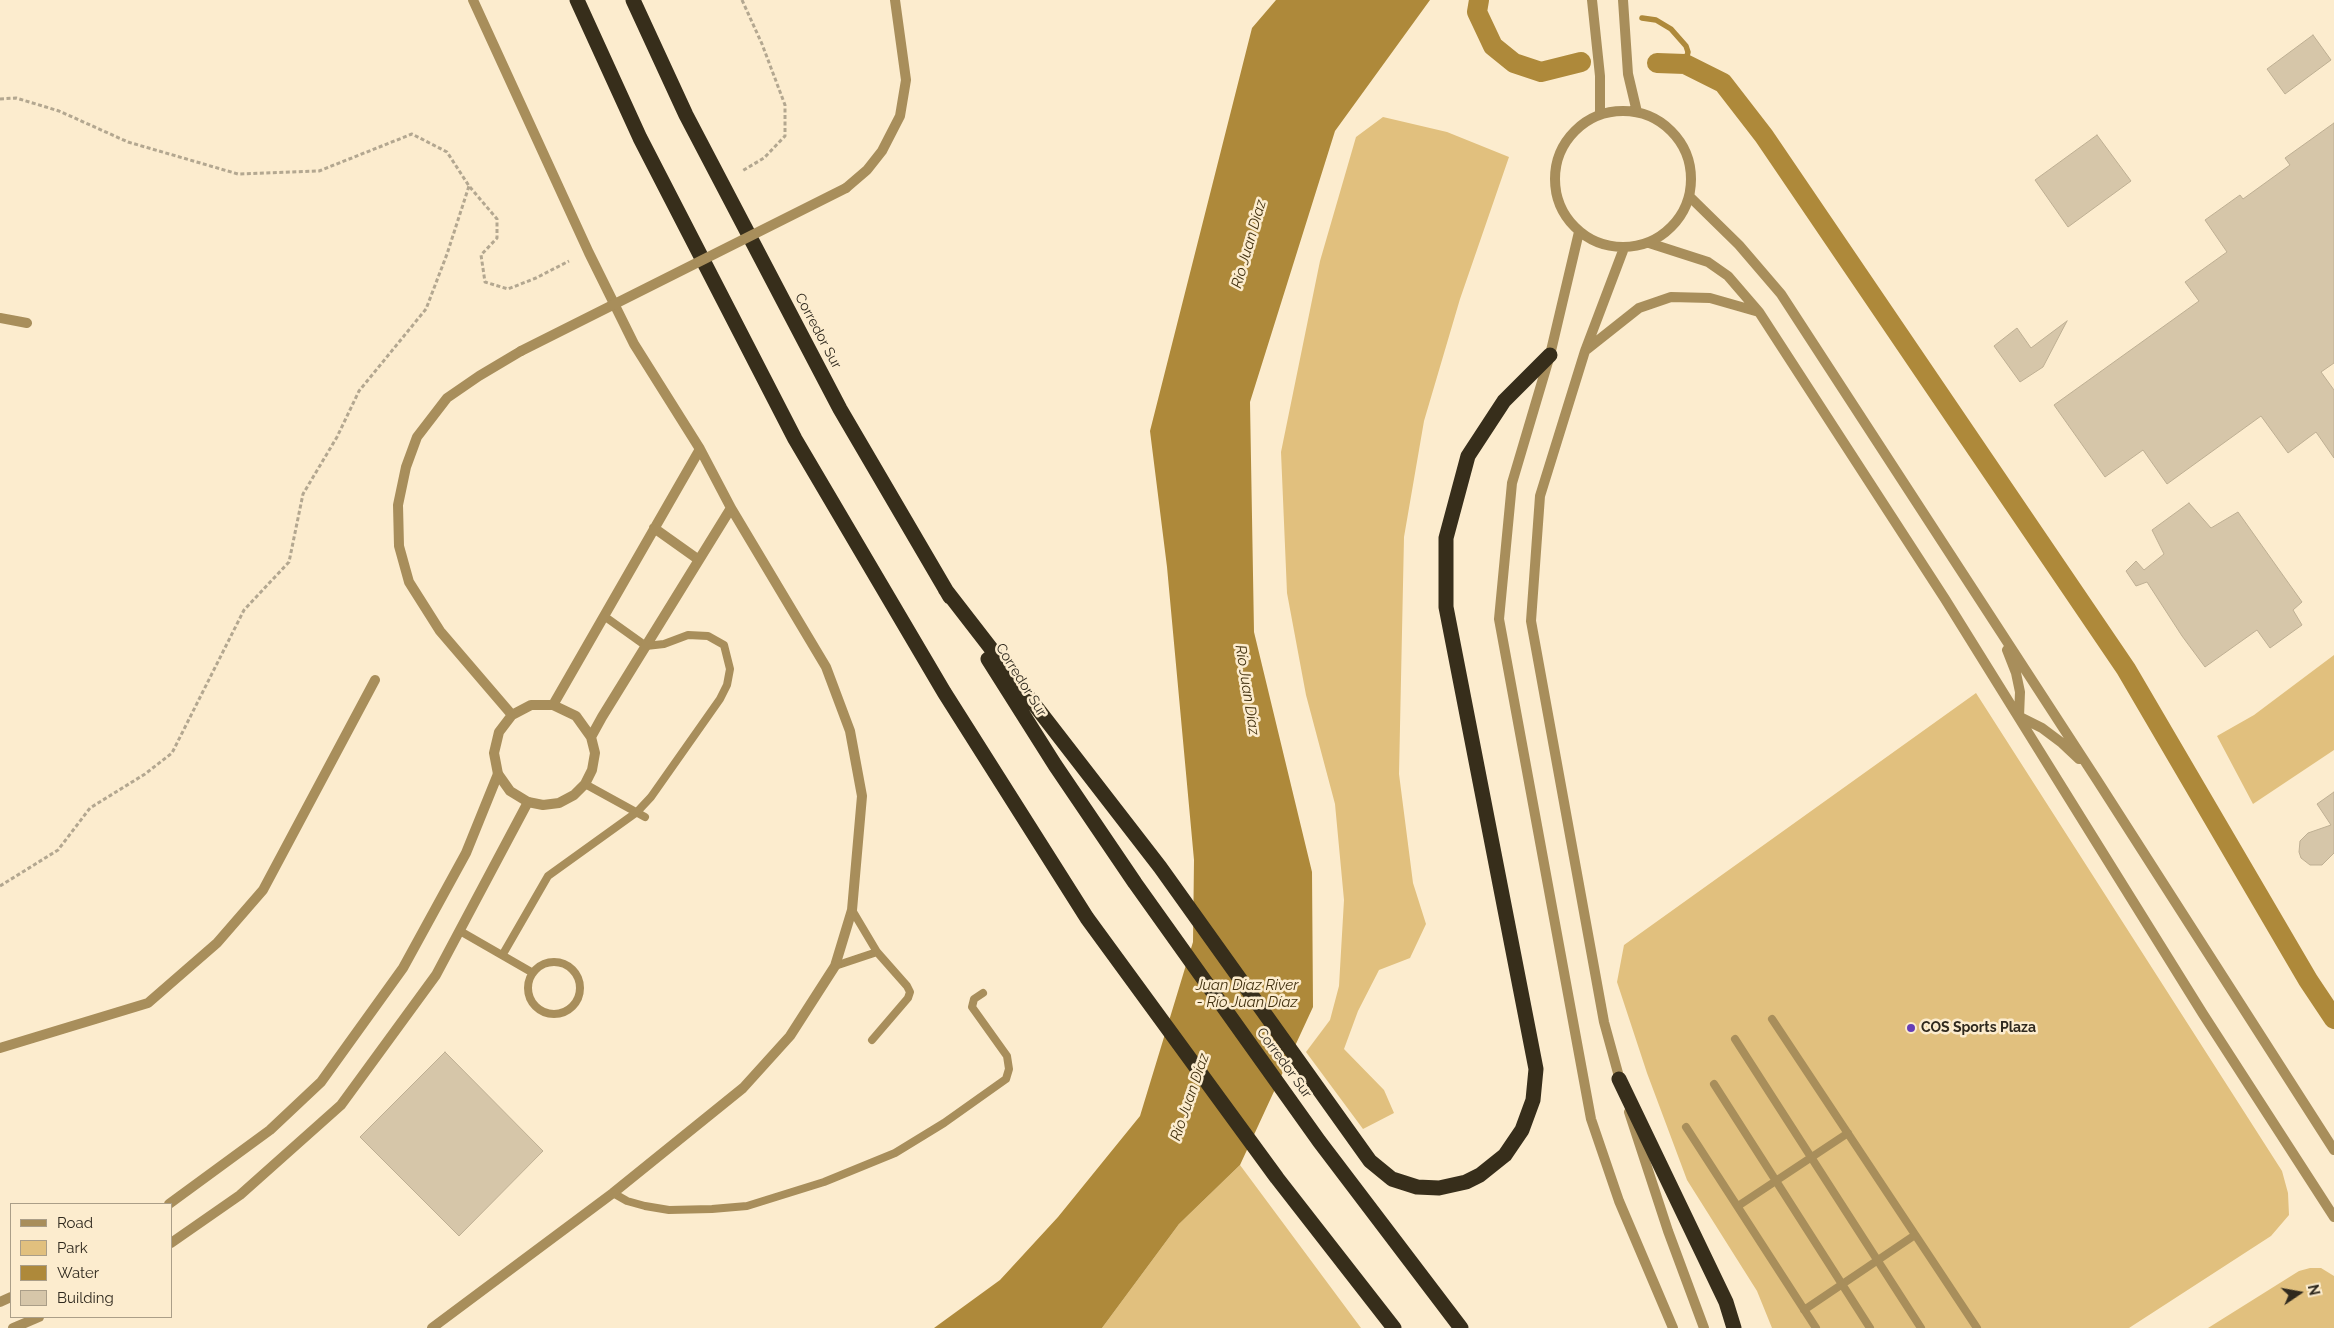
<!DOCTYPE html>
<html>
<head>
<meta charset="utf-8">
<style>
  body { margin:0 }
  #map { position:relative; width:2334px; height:1328px; overflow:hidden; background:#fcecce; font-family:Raleway,sans-serif }
  canvas { display:block }
  .legend { position:absolute; left:10px; top:1203px; width:162px; height:115px; box-sizing:border-box; background:#fcecce; border:1px solid #aa9e88; margin:0; padding:6px 9px; list-style:none; font-size:15px; color:#2f291e }
  .legend li { display:flex; align-items:center; gap:10px; height:25px }
  .legend b { width:25px; border:1px solid #aa9e88 }
  .north { position:absolute; left:2274px; top:1268px; width:50px; height:50px; -webkit-text-stroke:4px #fcecce; paint-order:stroke; rotate:78deg; font-size:14px; font-weight:700; line-height:20px; text-align:center; color:#2f291e }
  .north::after { content:''; display:block; margin:auto; width:18px; height:22px; background:#2f291e; clip-path:polygon(50% 0,100% 100%,50% 72%,0 100%) }
</style>
</head>
<body>
<div id="map">
<canvas width="2334" height="1328"></canvas>
<ul class="legend">
<li><b style="height:6px;background:#a88e5b"></b>Road</li>
<li><b style="height:14px;background:#e1c07e"></b>Park</li>
<li><b style="height:14px;background:#ae893a"></b>Water</li>
<li><b style="height:14px;background:#d6c6a9"></b>Building</li>
</ul>
<div class="north">N</div>
</div>
<script>
const g = document.querySelector('canvas').getContext('2d');
g.lineJoin = 'round';
function fill(path, color) { g.fillStyle = color; g.fill(path, 'evenodd'); }
const shape = rows => new Path2D(rows.map(r => 'M' + r).join(''));
function stroke(path, color, width, dash) { g.strokeStyle = color; g.lineWidth = width; g.lineCap = dash ? 'butt' : 'round'; g.setLineDash(dash || []); g.stroke(path); }
function label(font, color, halo, rows, align = 'center') {
  g.font = font + ' Raleway,sans-serif'; g.lineWidth = 5; g.setLineDash([]); g.textBaseline = 'middle'; g.strokeStyle = halo; g.fillStyle = color; for (const [text, x, y, turn = 0] of rows) {
    g.save(); g.translate(x, y); g.rotate((+turn || 0) * Math.PI / 180); g.textAlign = isNaN(turn) ? turn : align; if (halo) g.strokeText(text, 0, 0); g.fillText(text, 0, 0); g.restore();
  }
}
const green = shape([
  [1383,117,1447,132,1509,157,1460,299,1424,421,1404,537,1399,774,1413,883,1426,924,1410,958,1379,970,1358,1011,1344,1049,1384,1090,1394,1113,1363,1129,1306,1052,1330,1020,1339,986,1344,900,1335,804,1306,695,1287,593,1281,452,1320,261,1356,137],
  [2334,655,2334,750,2253,804,2217,736,2254,715],
  [1976,693,2282,1171,2288,1193,2289,1215,2271,1236,2129,1328,1772,1328,1757,1291,1687,1180,1647,1073,1617,982,1624,945],
  [1240,1165,1361,1328,1102,1328,1179,1224],
  [2310,1268,2321,1268,2334,1276,2334,1328,2208,1328,2299,1271]
]);
const water = shape([
  [1276,0,1430,0,1335,131,1250,402,1254,632,1312,872,1313,1007,1240,1165,1179,1224,1102,1328,934,1328,1000,1280,1058,1217,1140,1116,1193,942,1194,860,1167,567,1150,431,1252,28]
]);
const stream = shape([
  [1642,18,1656,20,1671,29,1686,46,1688,52,1685,64]
]);
const canal = shape([
  [1479,0,1477,12,1493,46,1514,63,1541,72,1581,62],
  [1657,63,1685,64,1723,83,1764,136,2126,669,2308,980,2334,1019]
]);
const building = shape([
  [2313,35,2331,60,2285,94,2267,69,2313,35],
  [2334,123,2334,363,2321,372,2334,390,2334,458,2316,432,2288,453,2261,416,2167,484,2143,450,2105,477,2054,405,2199,301,2185,282,2227,252,2205,220,2240,195,2243,199,2290,165,2285,158,2334,123],
  [2097,135,2131,181,2068,227,2035,180,2097,135],
  [2067,321,2043,367,2020,382,1994,346,2017,328,2031,348,2067,321],
  [2189,503,2211,528,2238,512,2302,602,2293,610,2302,625,2270,648,2257,630,2205,667,2182,636,2147,582,2136,586,2126,571,2136,561,2144,570,2164,554,2152,530,2189,503],
  [2334,792,2334,853,2322,865,2310,865,2301,858,2299,852,2300,841,2308,833,2331,825,2317,804,2334,792],
  [445,1052,543,1151,459,1236,360,1137,445,1052]
]);
const path = shape([
  [742,0,762,44,785,105,785,136,764,158,742,171],
  [0,99,16,98,59,111,128,142,238,174,319,171,412,134,447,152,469,186,497,219,497,238,481,255,485,282,508,289,536,278,569,261],
  [0,886,58,850,90,808,145,774,172,753,244,610,289,562,303,494,337,437,359,391,426,309,447,254,469,186]
]);
const service = shape([
  [585,784,645,817],
  [852,910,877,952,907,986,910,992,908,998,872,1040],
  [460,931,533,973],
  [503,954,548,876,637,812,651,797,720,699,727,685,730,669,724,645,708,636,688,635,664,644,646,646,604,616],
  '528 988a26 26 0 1 1 52 0a26 26 0 1 1-52 0Z',
  [835,966,877,952],
  [1772,1019,1977,1328],
  [1735,1039,1921,1328],
  [1714,1084,1870,1328],
  [1686,1127,1816,1328],
  [613,1193,627,1201,645,1206,669,1210,712,1209,747,1206,824,1182,895,1153,944,1123,1006,1079,1009,1069,1007,1056,972,1007,974,999,983,993],
  [1738,1206,1848,1133],
  [1804,1310,1915,1235]
]);
const minor = shape([
  [1592,0,1600,76,1600,114],
  [1623,0,1628,74,1637,112],
  '1555 179a68 68 0 1 1 136 0a68 68 0 1 1-136 0Z',
  [846,188,867,170,882,151,900,116,906,80,895,0],
  [1689,196,1739,245,1781,294,2097,780,2334,1150],
  [1579,232,1550,355,1512,483,1499,619,1591,1119,1619,1201,1673,1328],
  [1649,243,1708,262,1728,276,1759,312,1945,599,2203,1014,2334,1217],
  [0,318,27,323],
  [1586,350,1639,308,1671,297,1710,298,1759,312],
  [654,528,699,560],
  [2007,650,2016,673,2020,692,2019,717],
  [553,705,700,449],
  [512,715,440,631,409,582,399,546,398,505,406,467,417,437,447,398,479,376,521,351],
  [2020,717,2042,728,2062,743,2079,759],
  [591,737,576,716,553,705,531,705,512,715,499,732,494,753,498,774,510,791,528,802,543,805,559,803,574,795,585,784,592,770,595,753,591,737,602,717,731,508],
  [0,1048,148,1003,217,943,263,890,375,680],
  [1621,1084,1604,1022,1531,621,1540,496,1585,351,1624,248],
  [1629,1112,1668,1231,1704,1328],
  [432,1328,613,1193,743,1088,790,1036,835,966,852,910,862,796,850,731,826,667,731,508,700,449,634,344,589,253,473,0]
]);
const tertiary = shape([
  [169,1204,270,1130,321,1082,403,968,466,853,498,774],
  [171,1243,240,1195,341,1105,436,975,528,802],
  [0,1302,11,1297],
  [13,1328,39,1317]
]);
const motorway = shape([
  [577,0,640,138,795,439,944,692,1087,918,1277,1178,1394,1328],
  [633,0,686,115,840,409,950,597],
  [945,589,1160,867,1370,1161,1392,1179,1417,1187,1439,1188,1466,1182,1480,1175,1505,1155,1522,1130,1533,1100,1536,1069,1446,607,1446,538,1468,456,1504,401,1550,355],
  [988,659,1055,765,1135,883,1319,1141,1461,1328],
  [1619,1079,1726,1302,1734,1328]
]);
const minorBridge = shape([
  [521,351,846,188]
]);
const markers = [
  [1911,1028,5,"#653eb7"]
];
const streetNames = [
  ["Corredor Sur",818,331,62],
  ["Corredor Sur",1021,680,58],
  ["Corredor Sur",1284,1063,54]
];
const poiNames = [
  ["COS Sports Plaza",1921,1028]
];
const waterNames = [
  ["Río Juan Díaz",1249,244,-74],
  ["Río Juan Díaz",1247,690,81],
  ["Juan Díaz River",1247,985],
  ["- Río Juan Díaz",1247,1002],
  ["Río Juan Díaz",1190,1097,-71]
];
fill(green, '#e1c07e');
fill(water, '#ae893a');
stroke(stream, '#ae893a', 5.5);
stroke(canal, '#ae893a', 20);
fill(building, '#d6c6a9');
stroke(building, '#beaf93', 1);
stroke(path, '#b3a790', 3, [4, 2.5]);
stroke(service, '#a88e5b', 8);
stroke(minor, '#a88e5b', 10);
stroke(tertiary, '#a88e5b', 10);
stroke(motorway, '#372e1b', 15);
stroke(minorBridge, '#a88e5b', 10);
for (const [x, y, r, color] of markers) { const dot = new Path2D(); dot.arc(x, y, r, 0, 2 * Math.PI); g.fillStyle = color; g.fill(dot); stroke(dot, '#fcecce', 2); }
label('14px', '#2f291e', '#fcecce', streetNames);
label('bold 14px', '#2f291e', '#fcecce', poiNames, 'left');
label('italic 15px', '#433210', '#fcecce', waterNames);
</script>
</body>
</html>
